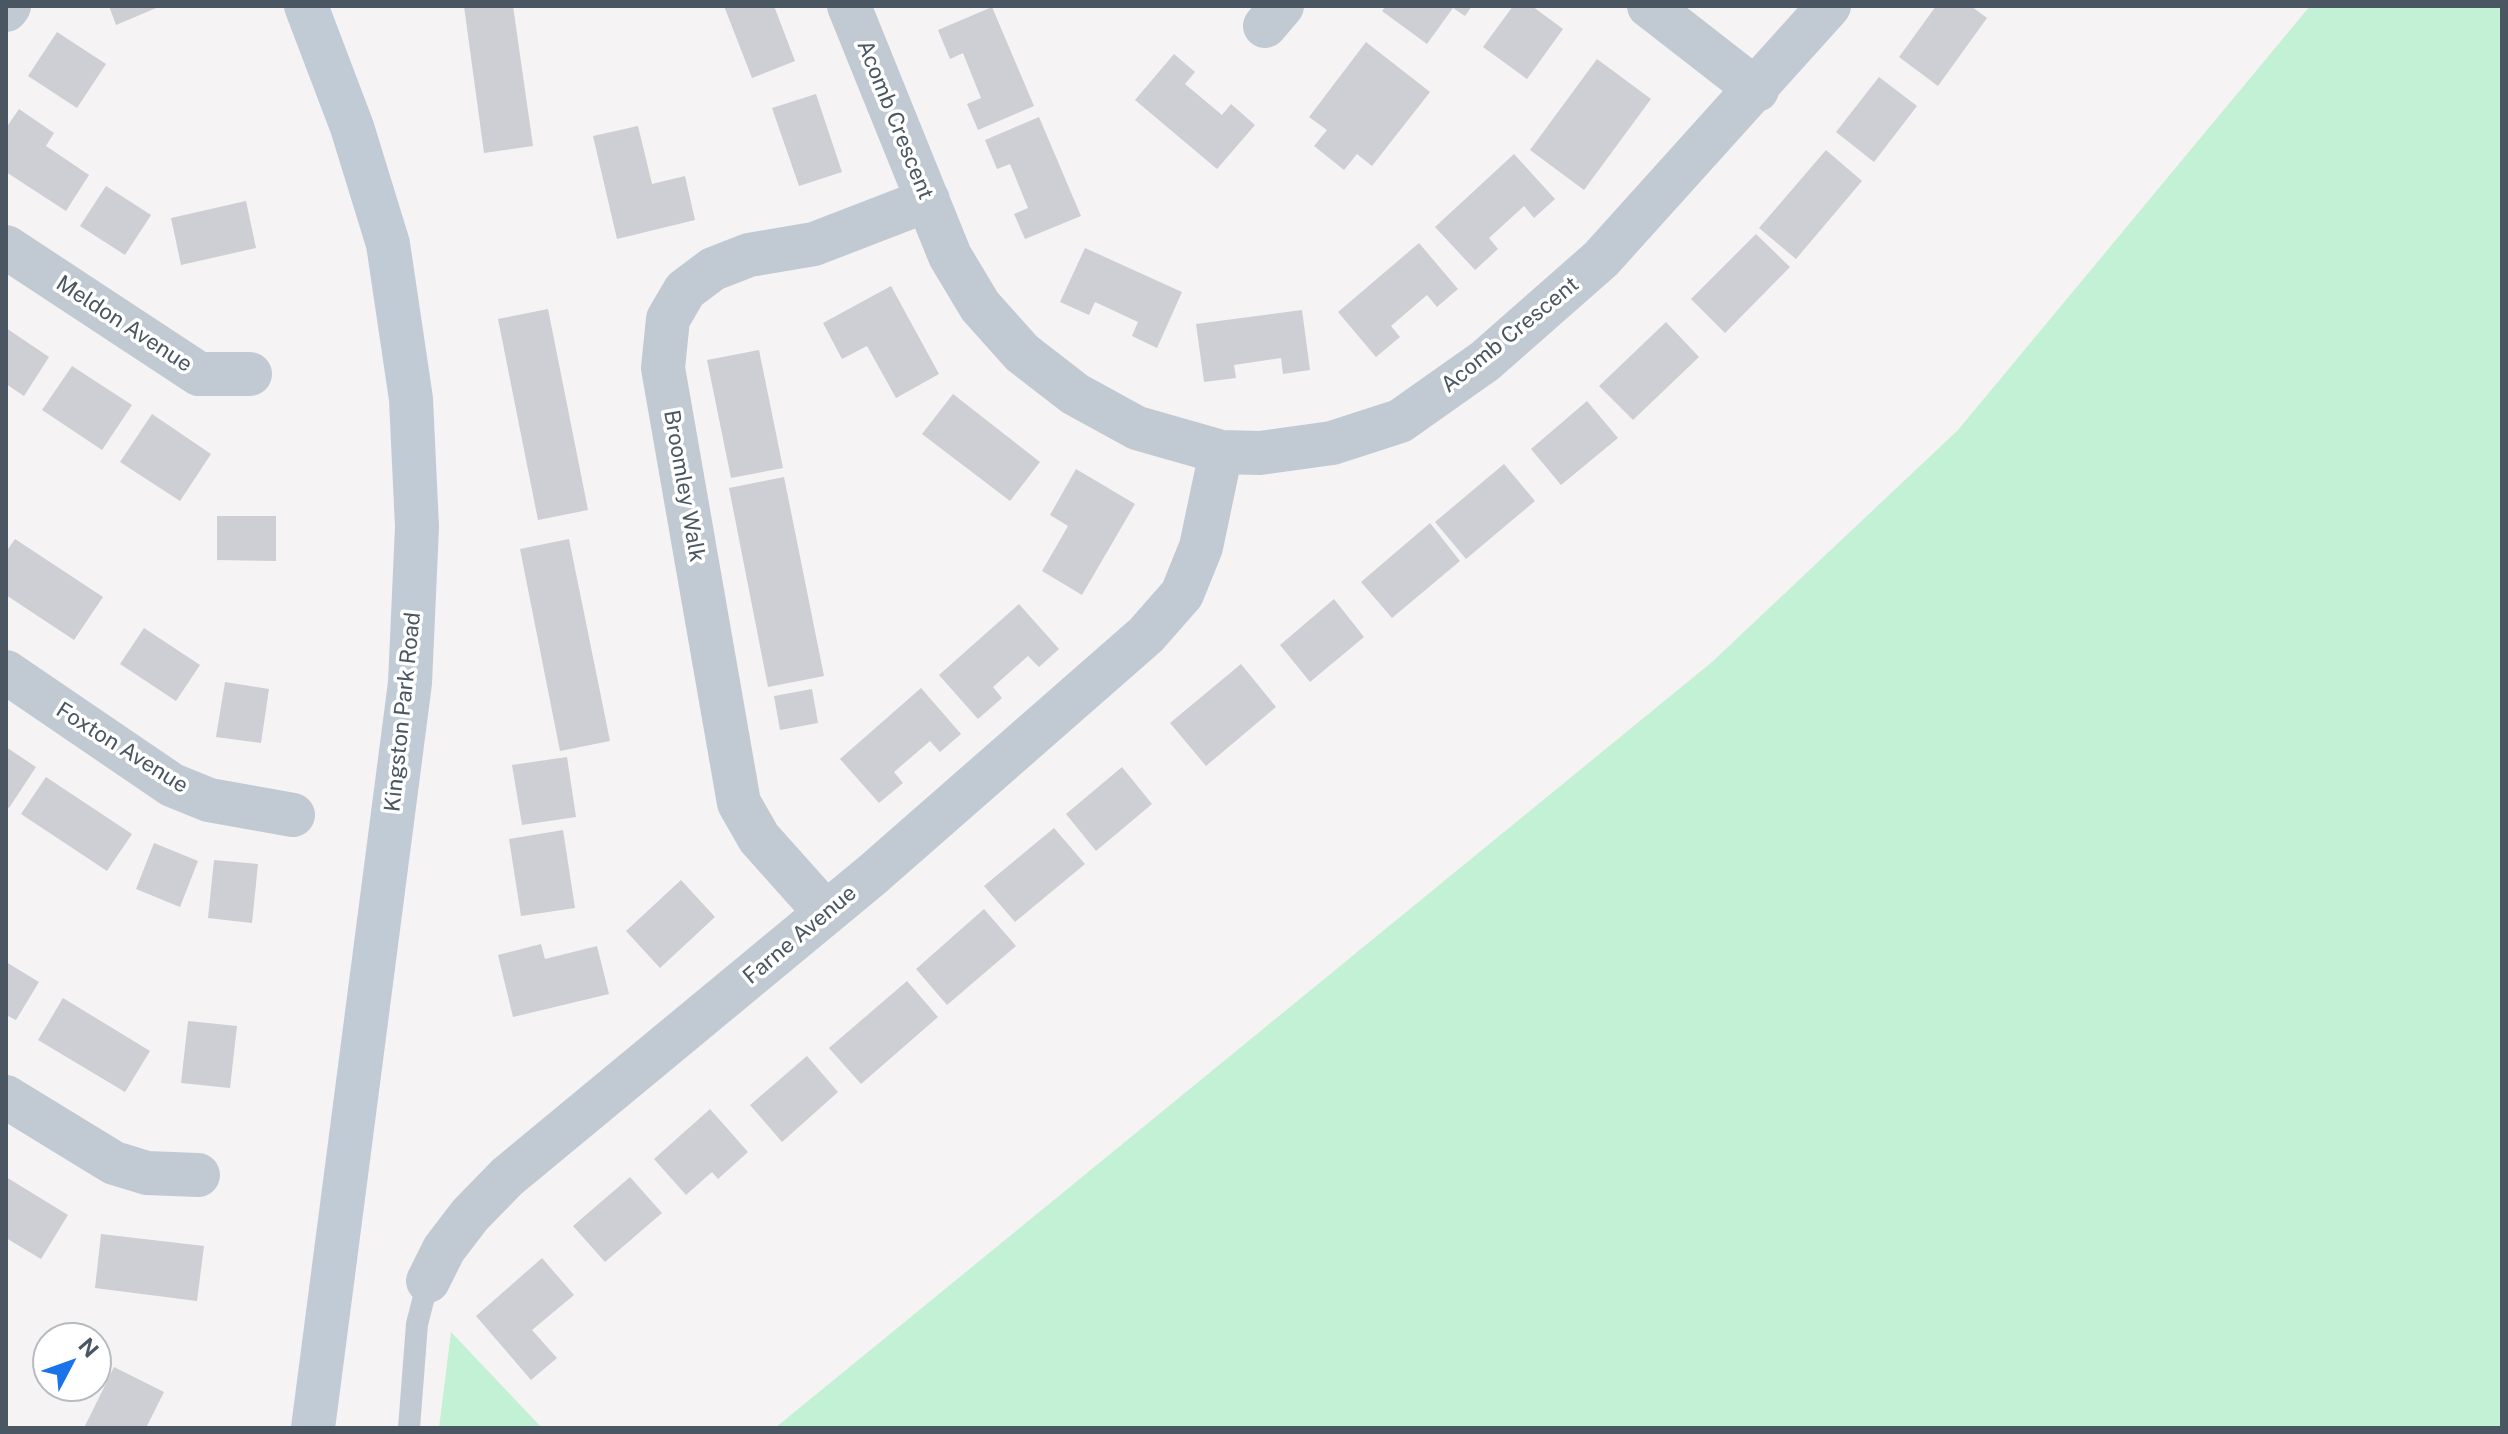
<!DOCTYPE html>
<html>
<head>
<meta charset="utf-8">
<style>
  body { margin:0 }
  #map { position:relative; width:2508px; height:1434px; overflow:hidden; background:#f5f3f3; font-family:"Public Sans",sans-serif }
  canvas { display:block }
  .frame { position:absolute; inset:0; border:8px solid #4a5661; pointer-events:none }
  .north { position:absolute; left:32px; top:1322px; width:80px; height:80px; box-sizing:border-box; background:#fff; border:2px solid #b7bbc0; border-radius:50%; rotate:49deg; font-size:22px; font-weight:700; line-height:32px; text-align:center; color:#4a5661 }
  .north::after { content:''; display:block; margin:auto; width:28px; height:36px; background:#1a73e8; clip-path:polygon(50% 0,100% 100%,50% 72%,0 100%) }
</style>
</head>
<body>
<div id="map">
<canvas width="2508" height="1434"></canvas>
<div class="frame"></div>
<div class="north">N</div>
</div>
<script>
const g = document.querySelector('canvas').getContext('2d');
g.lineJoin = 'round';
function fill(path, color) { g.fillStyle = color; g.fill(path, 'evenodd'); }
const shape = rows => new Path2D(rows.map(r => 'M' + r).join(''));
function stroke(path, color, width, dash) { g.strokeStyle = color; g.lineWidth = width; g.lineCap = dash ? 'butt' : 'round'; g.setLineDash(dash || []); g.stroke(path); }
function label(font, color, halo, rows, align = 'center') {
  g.font = font + ' "Public Sans",sans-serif'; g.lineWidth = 7; g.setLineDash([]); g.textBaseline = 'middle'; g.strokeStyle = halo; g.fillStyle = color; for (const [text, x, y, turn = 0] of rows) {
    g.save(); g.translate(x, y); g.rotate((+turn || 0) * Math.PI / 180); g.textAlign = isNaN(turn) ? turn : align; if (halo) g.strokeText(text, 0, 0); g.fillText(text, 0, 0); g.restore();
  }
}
const green = shape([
  [2310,6,2502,6,2502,1428,775,1428,1712,662,1958,430],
  [451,1332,542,1428,439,1428]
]);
const building = shape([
  [109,6,161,6,116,25],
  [464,6,513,6,533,146,484,153],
  [724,6,774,6,795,61,752,78],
  [1386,6,1472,6,1465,16,1453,8,1427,44,1382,11],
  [1513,6,1532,6,1563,29,1527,79,1483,47],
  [1936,6,1971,6,1987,18,1938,86,1899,57],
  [992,7,1034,106,978,130,967,104,981,98,963,53,950,59,938,30],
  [57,32,106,64,77,108,28,76],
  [1366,42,1430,92,1372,166,1357,154,1344,170,1314,146,1327,130,1309,117],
  [1174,54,1195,72,1185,84,1222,115,1231,104,1255,125,1217,169,1135,100],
  [1597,59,1651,99,1584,190,1530,150],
  [1879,77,1917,106,1874,162,1836,132],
  [816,94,842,172,799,186,772,108],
  [19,109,54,133,46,146,89,175,66,211,6,172,6,128],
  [1039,117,1081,216,1025,239,1014,214,1028,208,1010,164,997,169,985,140],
  [638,126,652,184,685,176,695,220,617,239,593,136],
  [1826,150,1862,181,1796,259,1759,228],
  [1514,154,1555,199,1534,218,1524,206,1489,238,1498,249,1475,270,1435,227],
  [106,186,151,215,125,255,80,226],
  [246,201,256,248,181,265,171,218],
  [1756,234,1790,267,1725,333,1691,299],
  [1419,243,1458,289,1437,307,1427,295,1391,326,1400,337,1376,357,1338,312],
  [1085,248,1182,292,1157,348,1132,336,1138,322,1095,302,1089,315,1060,302],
  [891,286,939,374,896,398,867,346,842,359,823,323],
  [548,309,588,510,538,520,498,319],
  [1302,310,1310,370,1283,374,1281,358,1234,365,1236,378,1204,382,1196,324],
  [1666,322,1699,357,1633,420,1599,386],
  [6,328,49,357,24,396,6,384],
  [759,350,783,468,731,478,707,360],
  [72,366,132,405,102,450,42,410],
  [953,394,1040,462,1010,501,922,434],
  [1587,401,1618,438,1561,485,1531,449],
  [152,414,211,454,180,501,120,462],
  [1504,464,1535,501,1466,559,1435,522],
  [1076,469,1135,504,1082,595,1042,571,1068,526,1050,515],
  [784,477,824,676,768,687,729,488],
  [217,516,276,516,276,561,217,560],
  [1430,523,1460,561,1392,618,1361,582],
  [15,539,103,597,74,640,6,595,6,552],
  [569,539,610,741,560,751,520,549],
  [1334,599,1364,637,1310,682,1280,645],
  [1019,604,1059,649,1039,667,1028,656,993,687,1002,698,978,719,939,675],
  [144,628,200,665,176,701,120,664],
  [1241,664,1276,707,1206,766,1170,723],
  [225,682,269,689,261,743,216,737],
  [921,688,961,734,940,752,930,741,894,772,903,783,879,803,840,759],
  [812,689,818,723,780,730,774,696],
  [6,747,36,767,9,808,6,806],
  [567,757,576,817,522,825,512,765],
  [1122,767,1152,804,1096,851,1066,814],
  [46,777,132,834,107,871,21,814],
  [1054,828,1085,864,1015,922,984,886],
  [563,830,575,908,521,916,509,839],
  [154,843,198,861,180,907,136,889],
  [214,860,258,864,252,923,208,918],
  [681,880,715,917,660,968,626,931],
  [984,909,1016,946,947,1005,916,969],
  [541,944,545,959,597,946,609,994,513,1017,498,955],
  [6,962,39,982,16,1020,6,1015],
  [907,981,938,1017,861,1084,829,1048],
  [63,998,150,1051,125,1092,38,1040],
  [188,1021,237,1026,230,1088,181,1083],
  [807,1056,838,1092,782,1142,750,1105],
  [710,1109,748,1152,718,1179,712,1172,686,1195,654,1159],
  [6,1177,68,1215,41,1259,6,1238],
  [630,1177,662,1213,605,1262,573,1226],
  [101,1234,204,1246,197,1301,95,1288],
  [542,1258,574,1295,532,1330,557,1358,531,1380,476,1316],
  [114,1367,164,1392,146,1428,84,1428]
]);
const lane = shape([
  [409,1428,417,1324,428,1281]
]);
const street = shape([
  [849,6,950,256,980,306,1022,353,1075,394,1137,428,1221,452,1260,453,1332,443,1400,421,1485,361,1601,259,1829,6],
  [1649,6,1757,90],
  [6,10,9,6],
  [1265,26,1282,6],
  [6,247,199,374,250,374],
  [6,672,172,785,209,800,293,815],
  [826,913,759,838,739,803,663,368,668,319,685,290,713,269,749,255,814,244,928,200],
  [6,1097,114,1163,147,1173,198,1175],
  [428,1281,444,1249,470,1215,507,1177,872,875,1146,635,1182,594,1201,547,1221,452]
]);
const secondary = shape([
  [306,6,352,127,388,244,411,399,417,527,410,683,313,1428]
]);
const streetNames = [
  ["Acomb Crescent",895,120,68],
  ["Meldon Avenue",124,324,33],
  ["Acomb Crescent",1510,335,-39],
  ["Broomley Walk",684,486,80],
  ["Kingston Park Road",403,712,-84],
  ["Foxton Avenue",122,748,32],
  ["Farne Avenue",800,935,-40]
];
fill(green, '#c3f1d5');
fill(building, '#cdcfd5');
stroke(lane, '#c1cad2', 22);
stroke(street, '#c1cad2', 44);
stroke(secondary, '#c1cbd6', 44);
label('22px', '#4a5661', '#fff', streetNames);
</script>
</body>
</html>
